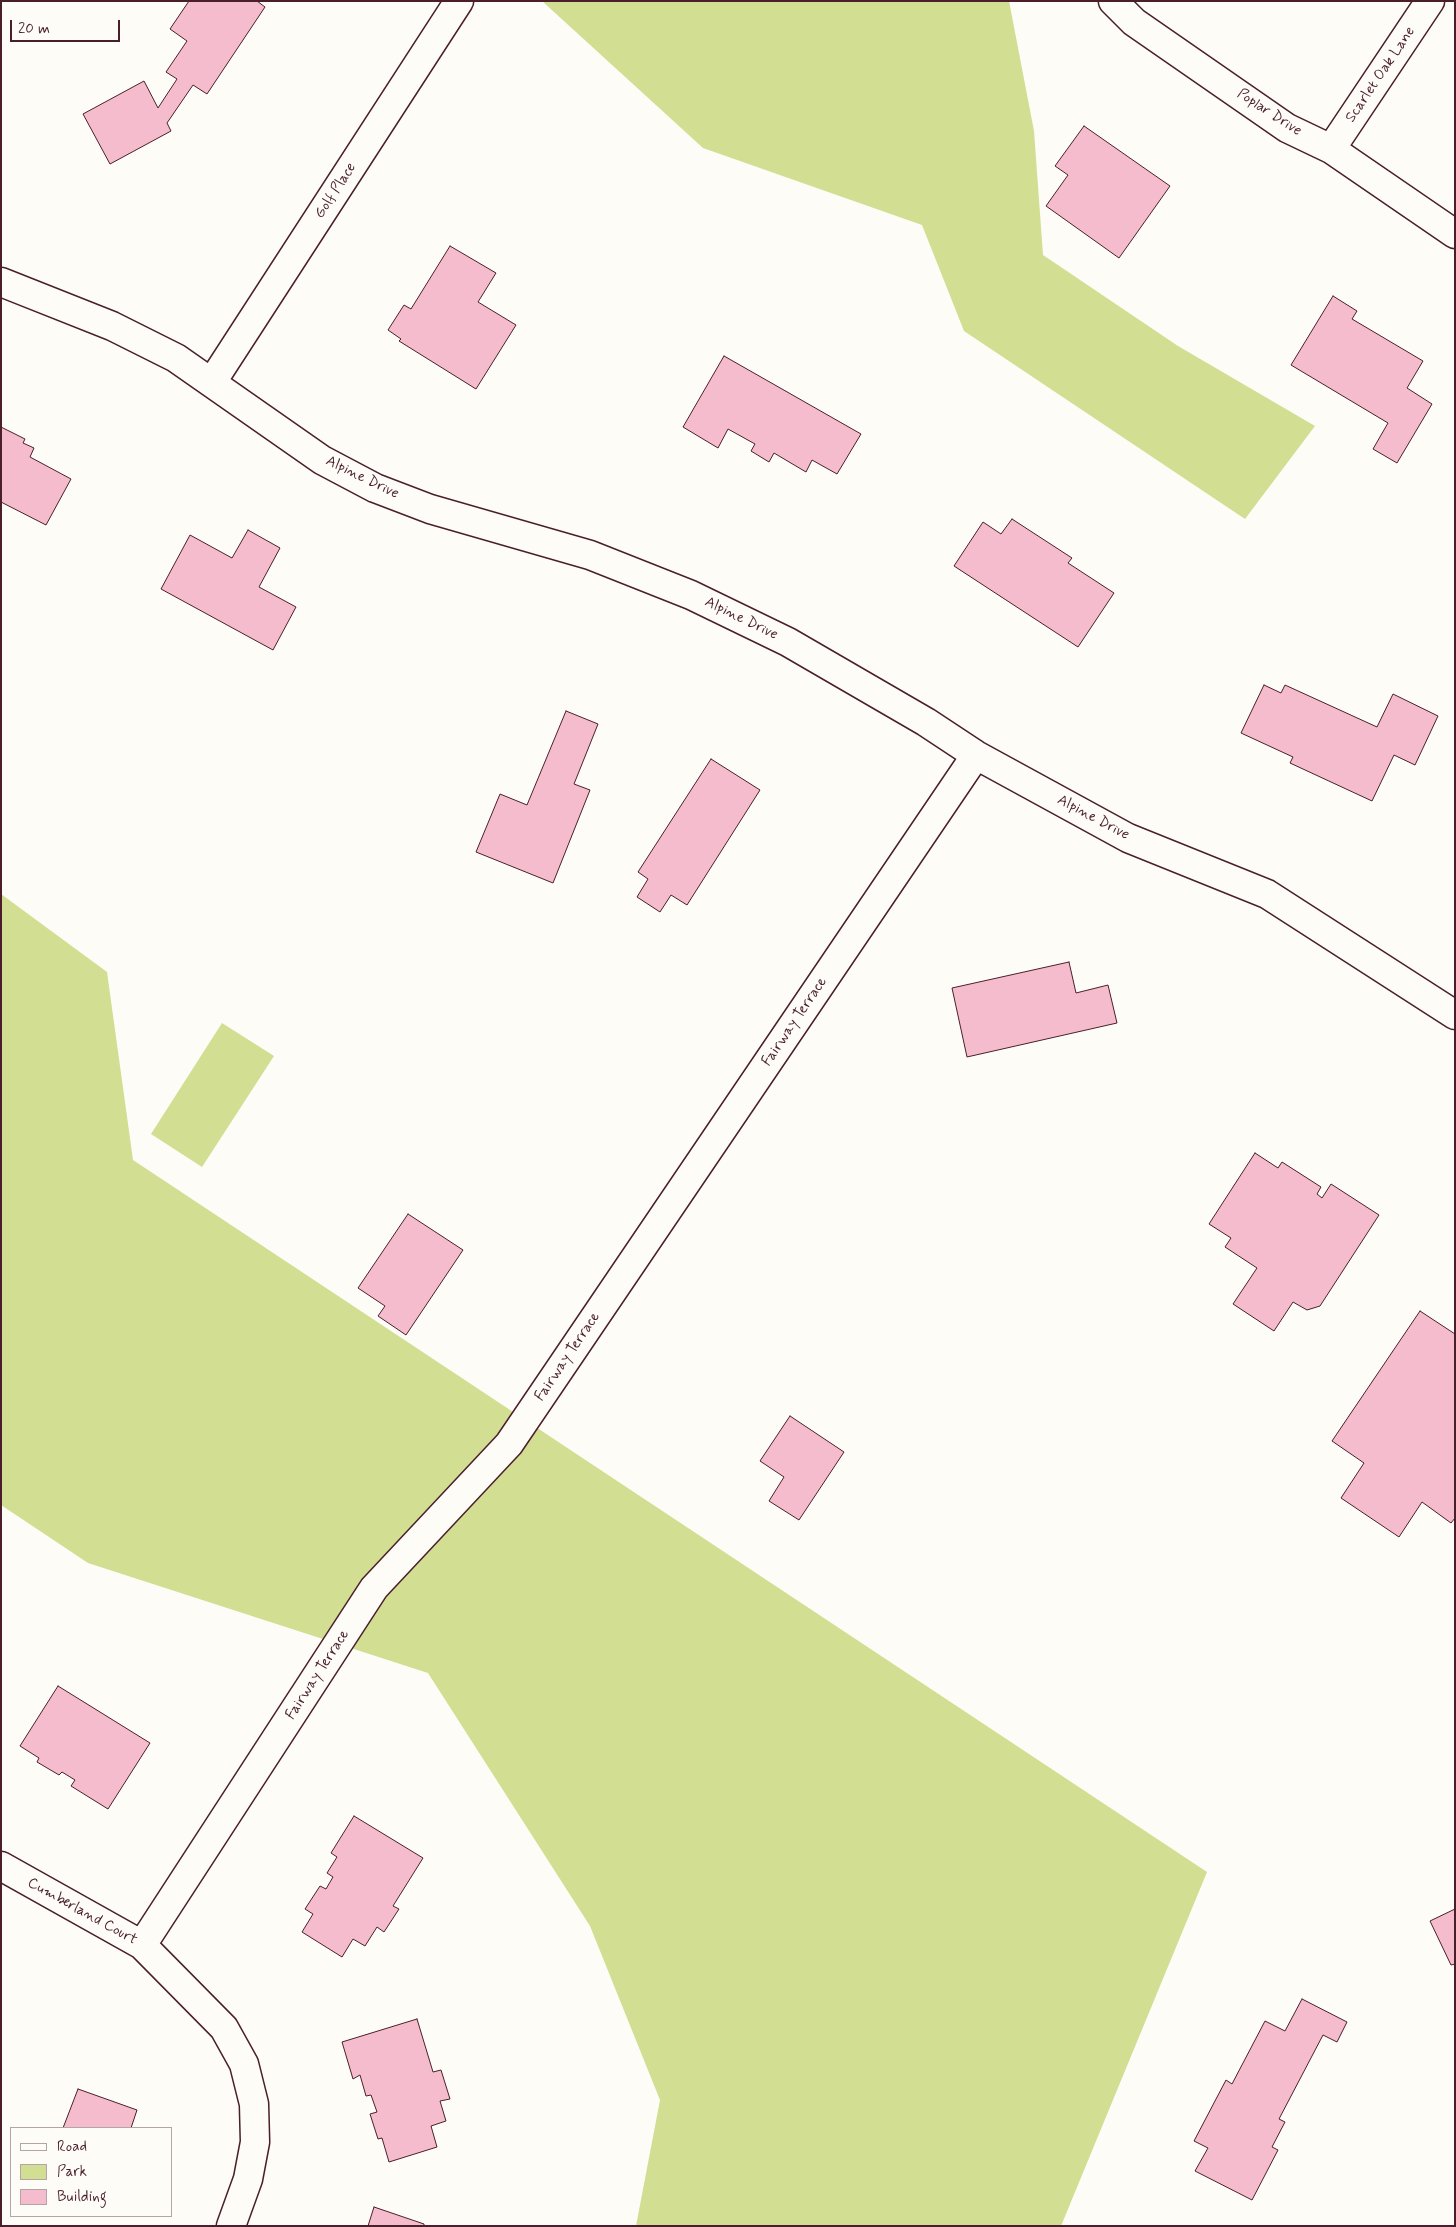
<!DOCTYPE html>
<html>
<head>
<meta charset="utf-8">
<style>
  body { margin:0 }
  #map { position:relative; width:1456px; height:2227px; overflow:hidden; background:#fdfcf7; font-family:Mynerve,sans-serif }
  canvas { display:block }
  .frame { position:absolute; inset:0; border:2px solid #4a1f2b; pointer-events:none }
  .legend { position:absolute; left:10px; top:2127px; width:162px; height:90px; box-sizing:border-box; background:#fdfcf7; border:1px solid #b5a4a5; margin:0; padding:6px 9px; list-style:none; font-size:15px; color:#4a1f2b }
  .legend li { display:flex; align-items:center; gap:10px; height:25px }
  .legend b { width:25px; border:1px solid #b5a4a5 }
  .scale { position:absolute; left:10px; top:20px; width:110px; height:22px; box-sizing:border-box; border:2px solid #4a1f2b; border-top:0; padding-left:6px; font-size:15px; line-height:18px; white-space:nowrap; color:#4a1f2b; -webkit-text-stroke:4px #fdfcf7; paint-order:stroke }
</style>
</head>
<body>
<div id="map">
<canvas width="1456" height="2227"></canvas>
<div class="frame"></div>
<ul class="legend">
<li><b style="height:6px;background:#fdfcf7"></b>Road</li>
<li><b style="height:14px;background:#d2de91"></b>Park</li>
<li><b style="height:14px;background:#f5bcce"></b>Building</li>
</ul>
<div class="scale">20 m</div>
</div>
<script>
const g = document.querySelector('canvas').getContext('2d');
g.lineJoin = 'round';
function fill(path, color) { g.fillStyle = color; g.fill(path, 'evenodd'); }
const shape = rows => new Path2D(rows.map(r => 'M' + r).join(''));
function stroke(path, color, width, dash) { g.strokeStyle = color; g.lineWidth = width; g.lineCap = dash ? 'butt' : 'round'; g.setLineDash(dash || []); g.stroke(path); }
function label(font, color, halo, rows, align = 'center') {
  g.font = font + ' Mynerve,sans-serif'; g.lineWidth = 4.5; g.setLineDash([]); g.textBaseline = 'middle'; g.strokeStyle = halo; g.fillStyle = color; for (const [text, x, y, turn = 0] of rows) {
    g.save(); g.translate(x, y); g.rotate((+turn || 0) * Math.PI / 180); g.textAlign = isNaN(turn) ? turn : align; if (halo) g.strokeText(text, 0, 0); g.fillText(text, 0, 0); g.restore();
  }
}
const green = shape([
  [542,1,1009,1,1034,131,1043,255,1178,346,1315,426,1245,519,964,331,922,225,703,148],
  [1,894,107,972,133,1160,1207,1872,1061,2226,636,2226,660,2100,590,1926,428,1673,88,1563,1,1505],
  [222,1023,274,1056,202,1167,151,1134]
]);
const building = shape([
  [189,1,257,1,265,7,207,94,193,85,167,123,171,131,110,164,83,114,144,81,158,108,177,79,166,72,187,41,170,29,189,1],
  [1084,126,1170,186,1119,258,1046,206,1068,175,1055,166,1084,126],
  [450,246,496,273,478,302,516,325,476,389,399,341,401,339,388,330,404,305,411,309,450,246],
  [1333,296,1357,311,1352,319,1423,361,1407,388,1432,404,1397,463,1373,449,1388,423,1291,365,1333,296],
  [724,356,861,434,837,474,812,460,806,472,774,453,769,462,751,451,755,444,728,429,718,448,683,427,724,356],
  [1,427,25,439,23,443,34,448,30,457,71,479,46,525,1,502,1,427],
  [1012,519,1072,558,1068,563,1114,593,1078,647,954,566,983,522,1001,534,1012,519],
  [248,530,280,548,259,587,296,607,273,650,161,589,190,535,232,558,248,530],
  [1264,685,1281,693,1285,685,1377,727,1393,694,1438,716,1415,765,1394,755,1372,801,1290,763,1293,757,1241,733,1264,685],
  [566,711,598,724,574,784,590,790,553,883,476,852,500,794,527,805,566,711],
  [711,759,760,790,687,905,671,895,660,912,637,897,648,879,638,872,711,759],
  [1069,962,1076,993,1108,985,1117,1023,967,1057,952,988,1069,962],
  [1255,1153,1278,1168,1282,1162,1321,1187,1317,1194,1322,1198,1331,1184,1379,1215,1320,1306,1307,1310,1293,1302,1274,1331,1233,1304,1257,1268,1225,1247,1231,1238,1209,1224,1255,1153],
  [408,1214,463,1250,406,1335,378,1316,385,1306,358,1288,408,1214],
  [1420,1311,1455,1334,1455,1518,1451,1523,1422,1502,1399,1537,1341,1498,1364,1463,1332,1441,1420,1311],
  [790,1416,844,1452,799,1520,769,1501,784,1477,760,1461,790,1416],
  [58,1686,150,1743,108,1809,71,1786,75,1780,62,1772,59,1775,37,1762,39,1758,20,1746,58,1686],
  [354,1816,423,1858,393,1906,399,1909,384,1932,377,1927,365,1946,353,1939,342,1957,302,1932,313,1914,305,1909,320,1886,326,1889,333,1877,327,1873,337,1857,331,1853,354,1816],
  [1455,1909,1455,1964,1451,1965,1430,1921,1455,1909],
  [1302,1999,1347,2022,1337,2042,1323,2035,1279,2119,1285,2122,1272,2147,1278,2150,1252,2200,1195,2171,1208,2148,1194,2141,1226,2080,1232,2084,1265,2021,1285,2031,1302,1999],
  [417,2019,433,2072,441,2070,450,2099,440,2101,446,2121,431,2126,437,2147,389,2162,382,2138,378,2139,370,2114,377,2112,371,2095,366,2096,360,2075,353,2079,342,2042,417,2019],
  [78,2089,137,2110,131,2128,63,2128,78,2089],
  [374,2207,424,2224,424,2226,368,2226,374,2207]
]);
const street = shape([
  [1113,1,1134,22,1287,128,1331,149,1455,234],
  [1331,149,1430,1],
  [1,282,112,326,176,358,322,460,375,488,430,509,590,555,691,595,788,642,926,722,976,755,1128,838,1267,894,1455,1015],
  [212,382,459,1],
  [1,1866,142,1945,224,2028,244,2064,254,2104,255,2142,248,2179,231,2226],
  [142,1945,374,1588,509,1444,976,755]
]);
const streetNames = [
  ["Scarlet Oak Lane",1381,75,-56],
  ["Poplar Drive",1269,113,33],
  ["Golf Place",336,191,-57],
  ["Alpine Drive",362,478,26],
  ["Alpine Drive",741,619,26],
  ["Alpine Drive",1093,818,28],
  ["Fairway Terrace",795,1022,-56],
  ["Fairway Terrace",568,1357,-56],
  ["Fairway Terrace",318,1675,-57],
  ["Cumberland Court",82,1912,29]
];
fill(green, '#d2de91');
fill(building, '#f5bcce');
stroke(building, '#4a1f2b', 1);
stroke(street, '#4a1f2b', 31);
stroke(street, '#fdfcf7', 28);
label('15px', '#4a1f2b', '#fdfcf7', streetNames);
</script>
</body>
</html>
